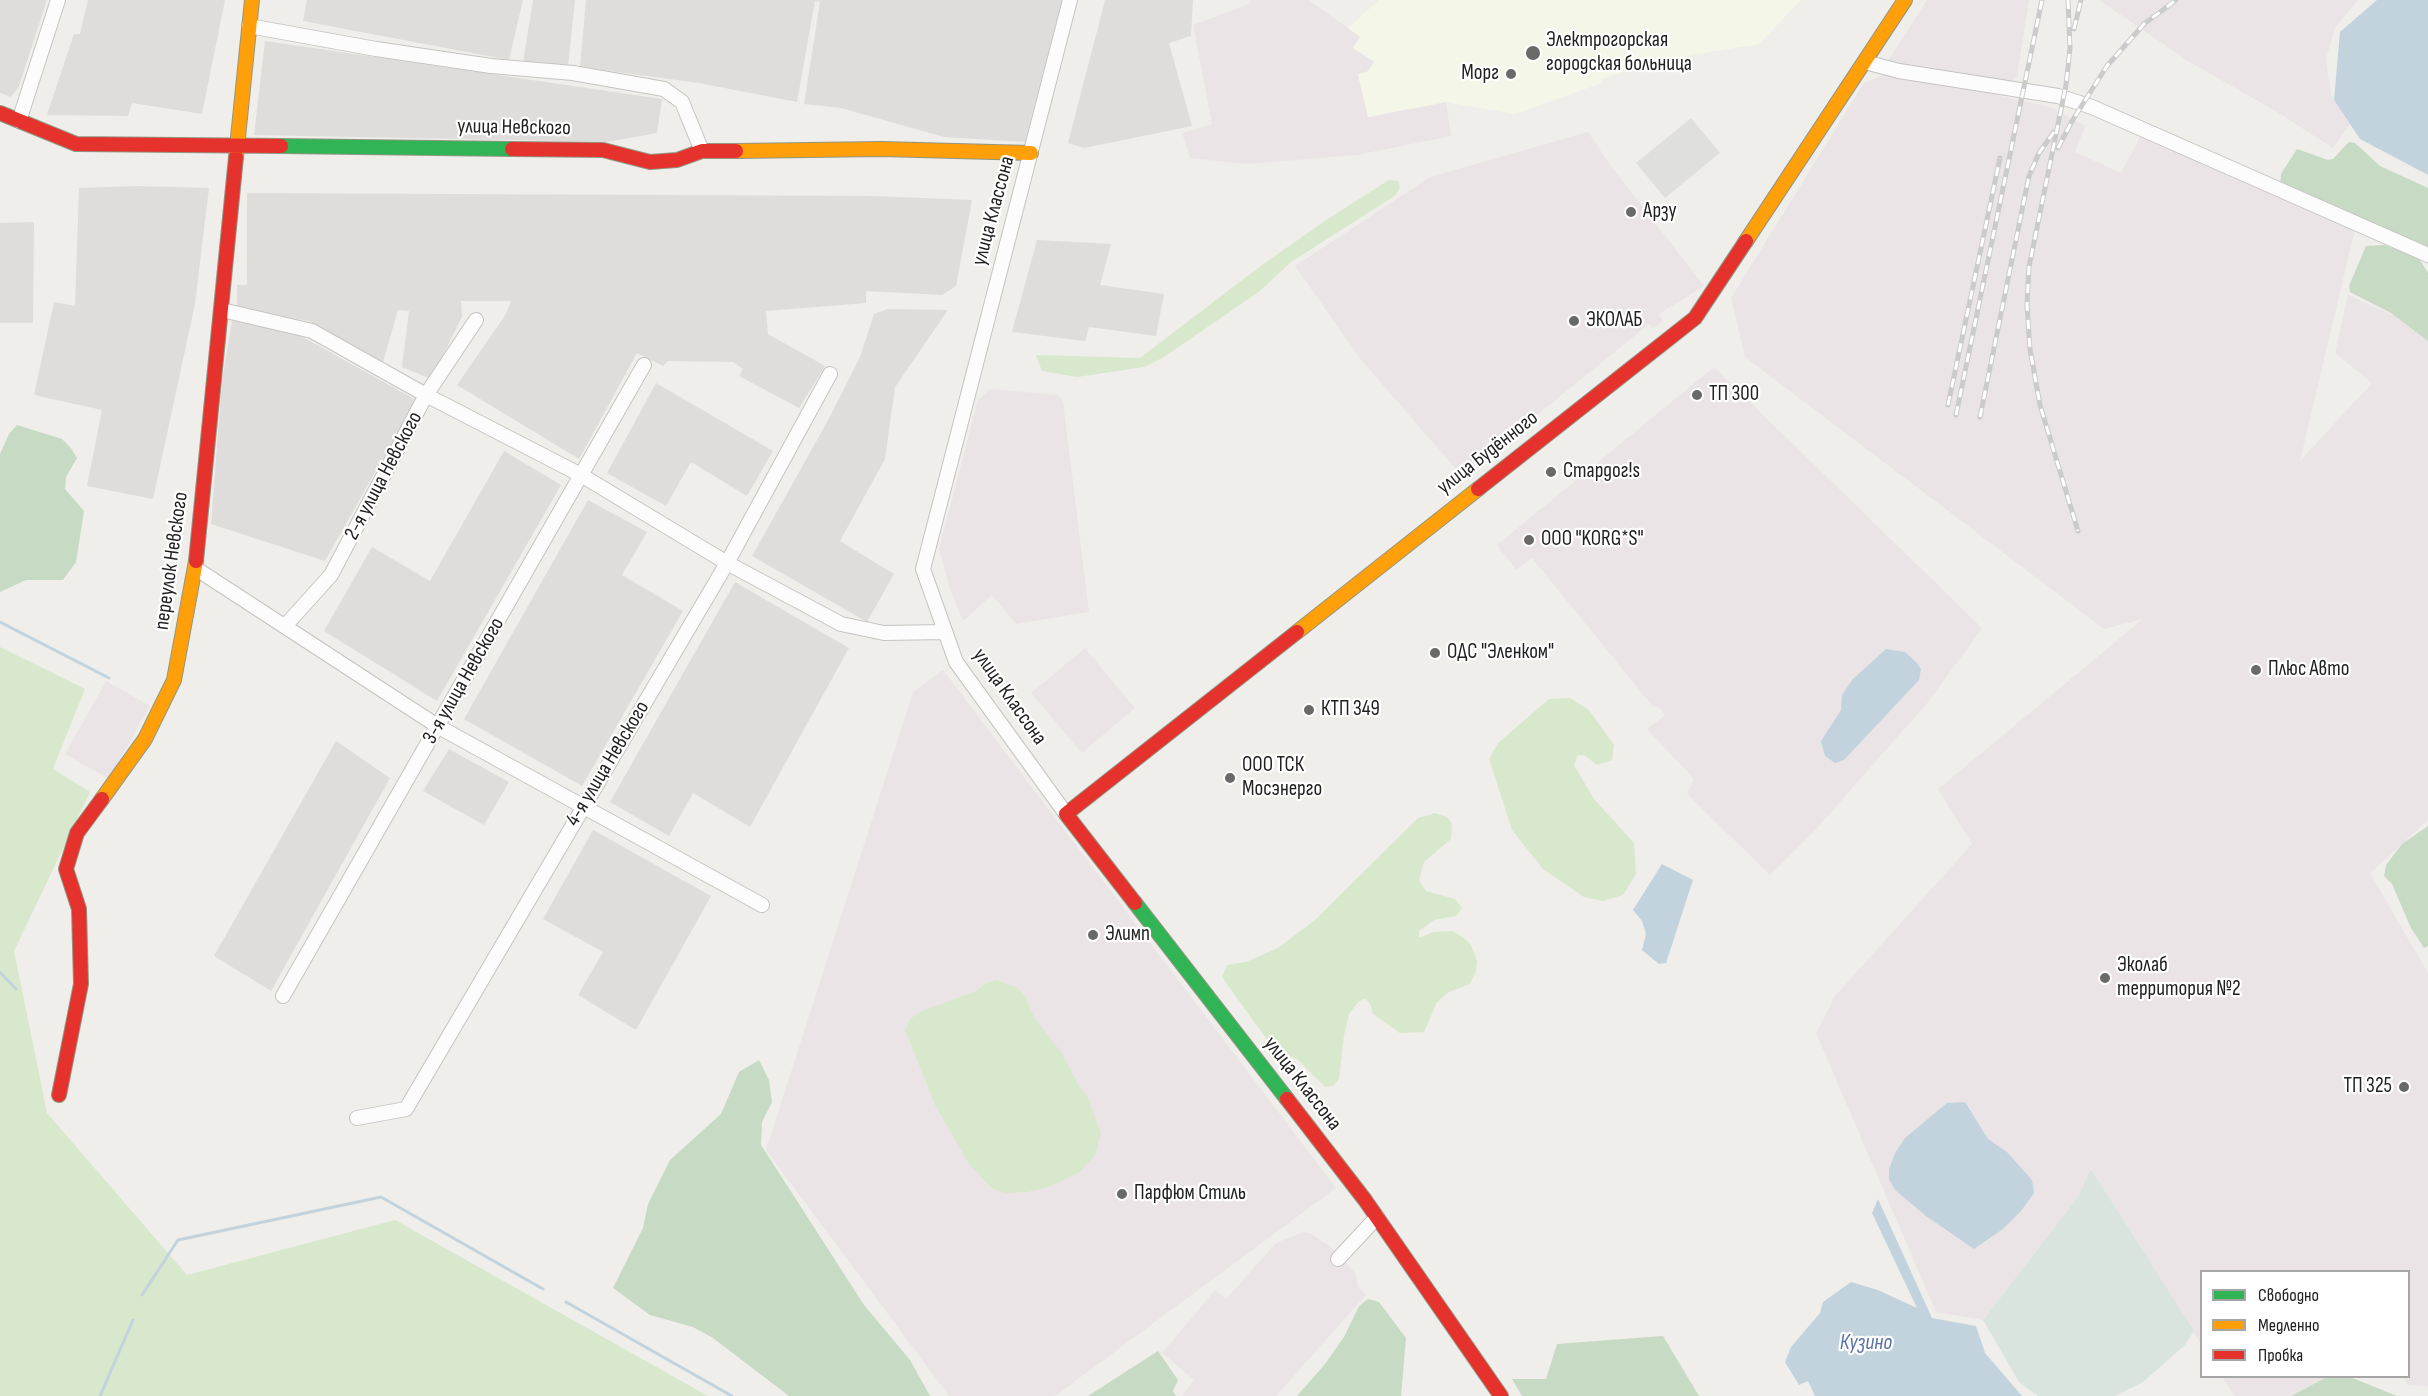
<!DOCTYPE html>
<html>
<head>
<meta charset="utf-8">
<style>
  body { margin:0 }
  #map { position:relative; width:2428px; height:1396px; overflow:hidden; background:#efeeea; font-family:"Sofia Sans Condensed",sans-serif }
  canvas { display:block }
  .legend { position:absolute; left:2200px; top:1270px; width:210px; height:108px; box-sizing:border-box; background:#fff; border:2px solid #a6a6a6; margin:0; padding:8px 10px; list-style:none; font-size:18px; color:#212121 }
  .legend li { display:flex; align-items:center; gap:12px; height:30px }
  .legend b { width:30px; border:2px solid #a6a6a6 }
</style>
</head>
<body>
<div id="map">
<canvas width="2428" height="1396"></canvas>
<ul class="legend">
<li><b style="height:8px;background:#30b455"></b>Свободно</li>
<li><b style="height:8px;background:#ff9f0a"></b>Медленно</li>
<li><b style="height:8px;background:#e5322d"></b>Пробка</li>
</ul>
</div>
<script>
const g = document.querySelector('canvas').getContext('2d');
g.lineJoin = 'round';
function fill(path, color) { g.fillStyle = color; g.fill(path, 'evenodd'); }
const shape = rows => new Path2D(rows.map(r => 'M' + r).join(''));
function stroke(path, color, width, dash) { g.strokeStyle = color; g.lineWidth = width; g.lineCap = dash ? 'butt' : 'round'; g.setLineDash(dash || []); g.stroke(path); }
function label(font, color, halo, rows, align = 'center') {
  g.font = font + ' "Sofia Sans Condensed",sans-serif'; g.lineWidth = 4.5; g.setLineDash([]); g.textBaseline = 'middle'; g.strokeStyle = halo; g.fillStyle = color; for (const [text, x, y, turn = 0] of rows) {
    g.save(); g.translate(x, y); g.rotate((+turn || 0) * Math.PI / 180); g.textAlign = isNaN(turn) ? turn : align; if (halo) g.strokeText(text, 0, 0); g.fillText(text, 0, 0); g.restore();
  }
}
const residential = shape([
  [0,0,47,0,19,86,11,97,0,93],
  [88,0,225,0,202,114,132,103,128,116,47,115,74,34,80,34],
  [307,0,523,0,509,60,303,21],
  [533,0,575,0,568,67,523,62],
  [586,0,1062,0,1025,142,944,137,841,108,804,104,820,2,815,1,797,102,699,83,580,67],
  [1105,0,1193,0,1191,36,1169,43,1192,126,1084,148,1068,143],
  [265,41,662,99,657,133,607,142,254,135],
  [138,186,209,188,195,304,153,499,87,486,102,410,34,395,54,302,75,306,79,188],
  [247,193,872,196,972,200,956,286,942,295,866,291,866,303,766,311,768,334,825,366,799,408,739,376,743,369,733,362,668,361,663,366,637,353,579,459,457,385,506,314,511,301,461,301,462,317,431,379,402,367,409,311,398,310,383,362,309,321,237,309,237,285,247,285],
  [34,222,33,323,0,323,0,223],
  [1037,240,1111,244,1100,285,1164,294,1156,336,1089,327,1085,341,1012,332],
  [888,309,948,310,895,387,885,459,840,541,894,574,867,622,752,556,826,424,860,357,874,314],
  [232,321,294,332,416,400,325,561,211,524,222,381],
  [656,383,773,451,747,496,691,462,666,506,607,473],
  [504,451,561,485,437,701,324,631,372,547,430,581],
  [588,500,647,532,622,575,683,611,582,786,464,719],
  [735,582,849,648,750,827,693,793,669,836,610,802],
  [336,741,390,778,271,991,214,956],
  [449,749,509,782,484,825,423,791],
  [593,830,711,896,636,1030,578,995,603,952,543,919]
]);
const industrial = shape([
  [1251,0,1308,0,1361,37,1374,62,1367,72,1358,74,1368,117,1446,102,1451,136,1357,155,1247,164,1190,158,1182,133,1212,124,1193,25,1251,3],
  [1927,0,2029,0,2017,76,2007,86,1886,64],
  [2099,0,2358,0,2335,28,2326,59,2331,95,2350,124,2333,148,2277,112,2188,61],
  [1882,75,1908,76,2051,107,2085,126,2075,152,2121,173,2142,133,2355,229,2300,461,2372,383,2335,353,2348,295,2428,331,2428,820,2370,873,2428,973,2428,1386,2408,1385,2403,1377,2408,1376,2408,1272,2202,1272,2201,1344,2091,1169,2077,1198,1983,1320,1936,1312,1816,1033,1835,996,1972,844,1938,789,2143,619,2104,629,1745,357,1731,298,1864,83],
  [1588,132,1611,166,1704,286,1659,314,1663,321,1653,328,1649,324,1462,476,1362,361,1295,266,1430,177],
  [1714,367,1982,628,1929,701,1818,827,1770,875,1687,794,1694,779,1647,729,1665,715,1658,706,1654,708,1532,558,1516,570,1497,545],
  [990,389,1058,395,1063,401,1089,612,1016,624,992,595,963,621,949,586,939,549,978,400],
  [1085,648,1135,708,1082,753,1031,693],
  [943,670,1336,1188,1055,1396,949,1396,766,1150,913,692],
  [106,681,150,706,109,779,65,754],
  [1303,1232,1312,1234,1332,1248,1356,1274,1358,1287,1366,1295,1276,1396,1182,1396,1194,1380,1162,1353,1215,1290,1226,1299,1276,1243],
  [2222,1377,2329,1377,2291,1396,2235,1396]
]);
const education = shape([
  [1379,0,1801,0,1759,44,1668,59,1601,79,1602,83,1515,114,1446,102,1368,117,1358,74,1367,72,1374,62,1353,48,1360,37,1348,28]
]);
const grass = shape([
  [1389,180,1398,181,1400,187,1396,195,1291,262,1260,291,1164,357,1144,367,1077,377,1042,371,1036,355,1140,358,1258,268,1326,220],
  [0,647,85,689,53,769,90,792,14,951,47,1113,187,1275,395,1220,708,1396,0,1396],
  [1570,698,1589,710,1614,745,1612,760,1597,765,1584,755,1578,755,1574,765,1594,799,1634,843,1636,874,1623,895,1603,901,1584,897,1543,869,1512,830,1489,759,1498,743,1549,699],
  [1435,813,1447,817,1452,824,1451,839,1424,862,1419,880,1426,891,1455,899,1462,908,1456,916,1434,920,1419,931,1419,938,1433,932,1452,931,1463,937,1471,945,1477,961,1476,971,1470,984,1449,992,1437,1002,1424,1032,1400,1033,1373,1014,1371,1005,1365,998,1358,1002,1349,1014,1344,1035,1339,1079,1333,1086,1325,1087,1297,1059,1275,1051,1222,977,1227,965,1246,962,1278,948,1315,920,1418,818],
  [997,980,1018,988,1025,997,1034,1017,1063,1055,1080,1088,1087,1096,1101,1133,1095,1155,1080,1172,1049,1187,1027,1192,1004,1193,993,1189,969,1164,935,1105,905,1030,910,1019,920,1012,976,991,985,984]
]);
const forest = shape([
  [2349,142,2355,143,2380,166,2428,188,2428,250,2280,185,2281,174,2297,149,2328,160,2333,159],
  [2384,245,2418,257,2428,273,2428,341,2391,313,2350,292,2349,286,2366,246],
  [17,425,62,439,71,448,77,458,66,477,65,489,84,511,76,562,63,580,26,580,0,592,0,454,9,434],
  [2428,826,2428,946,2424,948,2411,928,2392,884,2384,876,2386,865,2402,844],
  [759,1060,769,1080,772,1102,762,1122,761,1145,864,1305,910,1360,930,1396,789,1396,713,1338,693,1327,650,1315,613,1288,643,1228,648,1204,670,1160,721,1114,739,1072],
  [1368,1299,1379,1302,1406,1338,1401,1396,1297,1396,1325,1364,1344,1337,1359,1306],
  [1663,1336,1699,1396,1522,1396,1512,1379,1546,1379,1557,1344],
  [1158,1351,1178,1380,1173,1391,1176,1396,1088,1396],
  [2329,1376,2350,1377,2397,1396,2291,1396]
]);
const wetland = shape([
  [2091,1169,2194,1331,2185,1345,2143,1382,2115,1396,2038,1396,2019,1382,1983,1320,2077,1198]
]);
const parking = shape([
  [1691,118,1720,153,1665,198,1636,163]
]);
const water = shape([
  [2377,0,2428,0,2428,175,2360,139,2334,100,2340,32],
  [1886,649,1905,652,1916,662,1921,669,1919,680,1844,760,1835,763,1825,756,1821,741,1841,710,1842,695,1853,679],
  [1662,864,1693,880,1666,963,1659,964,1642,950,1646,934,1642,921,1633,910],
  [1965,1102,1988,1139,2007,1152,2032,1180,2034,1193,2021,1211,2003,1229,1974,1249,1926,1216,1895,1190,1889,1179,1889,1169,1895,1153,1905,1138,1947,1103],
  [1878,1199,1932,1318,1976,1326,1985,1353,2022,1396,1815,1396,1808,1381,1799,1385,1785,1362,1791,1347,1820,1313,1823,1302,1851,1282,1878,1290,1917,1308,1872,1213]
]);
const stream = shape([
  [0,622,109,678],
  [0,972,16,989],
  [142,1295,178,1240,381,1197,543,1289],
  [566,1302,732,1396],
  [100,1396,133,1320]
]);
const street = shape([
  [249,26,376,49,491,66,573,73,664,89,682,102,702,151],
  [1865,62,1899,71,2058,96,2092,107,2428,255],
  [19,121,58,0],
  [222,310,312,331,426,395,581,475,727,563,841,624,884,633,945,632],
  [195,568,439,727,762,905],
  [285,626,331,575,426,395,476,320],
  [1066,814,956,662,923,569,1070,0],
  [283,996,644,365],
  [357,1118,406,1109,727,563,830,374],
  [1338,1259,1377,1217]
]);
const fast = shape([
  [281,146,512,149],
  [1135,903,1287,1099]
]);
const slow = shape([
  [736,151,881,149,1031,153],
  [236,157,252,0],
  [1746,241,1905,0],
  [1297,632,1478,489],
  [102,799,145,739,174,680,196,561]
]);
const jam = shape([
  [0,113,76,144,281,146],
  [512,149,603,150,650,162,677,160,702,151,736,151],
  [1478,489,1695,318,1746,241],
  [196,561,236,157],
  [1135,903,1066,814,1297,632],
  [59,1095,81,984,79,909,66,869,77,833,102,799],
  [1287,1099,1365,1200,1501,1396]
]);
const rail = shape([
  [2068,0,2070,48,2066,85,2029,267,2027,305,2030,349,2040,405,2078,531],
  [2074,29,2081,0],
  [2058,148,2072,121,2107,66,2144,24,2176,0],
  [1948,405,2000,158],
  [1956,415,2042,0],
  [1980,417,2029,176,2039,153,2054,132]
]);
const markers = [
  [1533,53,8,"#696967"],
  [1511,74,6,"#696967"],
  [1631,212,6,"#696967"],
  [1574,321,6,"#696967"],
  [1697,395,6,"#696967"],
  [1551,472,6,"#696967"],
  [1529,540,6,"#696967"],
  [1435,653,6,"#696967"],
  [2256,670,6,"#696967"],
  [1309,710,6,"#696967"],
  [1230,778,6,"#696967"],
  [1093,935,6,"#696967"],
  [2105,978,6,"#696967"],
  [2404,1087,6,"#696967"],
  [1122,1194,6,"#696967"]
];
const poiNames = [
  ["Электрогорская",1546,41],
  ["городская больница",1546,65],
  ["Морг",1499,74,"right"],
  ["Арзу",1643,212],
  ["ЭКОЛАБ",1586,321],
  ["ТП 300",1709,395],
  ["Стардог!s",1563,472],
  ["ООО \"KORG*S\"",1541,540],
  ["ОДС \"Эленком\"",1447,653],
  ["Плюс Авто",2268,670],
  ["КТП 349",1321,710],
  ["ООО ТСК",1242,766],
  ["Мосэнерго",1242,790],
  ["Элимп",1105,935],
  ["Эколаб",2117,966],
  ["территория №2",2117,990],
  ["ТП 325",2392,1087,"right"],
  ["Парфюм Стиль",1134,1194]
];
const streetNames = [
  ["улица Невского",514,128,1],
  ["улица Классона",994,211,-75],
  ["улица Будённого",1488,453,-38],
  ["2-я улица Невского",384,476,-62],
  ["переулок Невского",172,561,-82],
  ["3-я улица Невского",464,681,-60],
  ["улица Классона",1009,697,55],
  ["4-я улица Невского",608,764,-59],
  ["улица Классона",1302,1084,52]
];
const waterNames = [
  ["Кузино",1866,1343]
];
fill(residential, '#dedddb');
fill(industrial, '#ebe4e7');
fill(education, '#f4f6e8');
fill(grass, '#d7e8cd');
fill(forest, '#c7dac3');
fill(wetland, '#dae4df');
fill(parking, '#dfdfdd');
fill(water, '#c2d3dd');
stroke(stream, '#c2d3dd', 3);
stroke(street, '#c5c4c2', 16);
stroke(fast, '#929784', 16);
stroke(slow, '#929784', 16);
stroke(jam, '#929784', 16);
stroke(street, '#fdfcfc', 14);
stroke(fast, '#30b455', 14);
stroke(slow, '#ff9f0a', 14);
stroke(jam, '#e5322d', 14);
stroke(rail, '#cbcbcb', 5);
stroke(rail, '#fff', 3, [9]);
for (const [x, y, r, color] of markers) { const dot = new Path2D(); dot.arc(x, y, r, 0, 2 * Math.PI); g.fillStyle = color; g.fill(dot); stroke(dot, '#fff', 2); }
label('21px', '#212121', '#fff', poiNames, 'left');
label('21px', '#212121', '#fff', streetNames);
label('italic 22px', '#5971a5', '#fff', waterNames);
</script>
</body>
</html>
